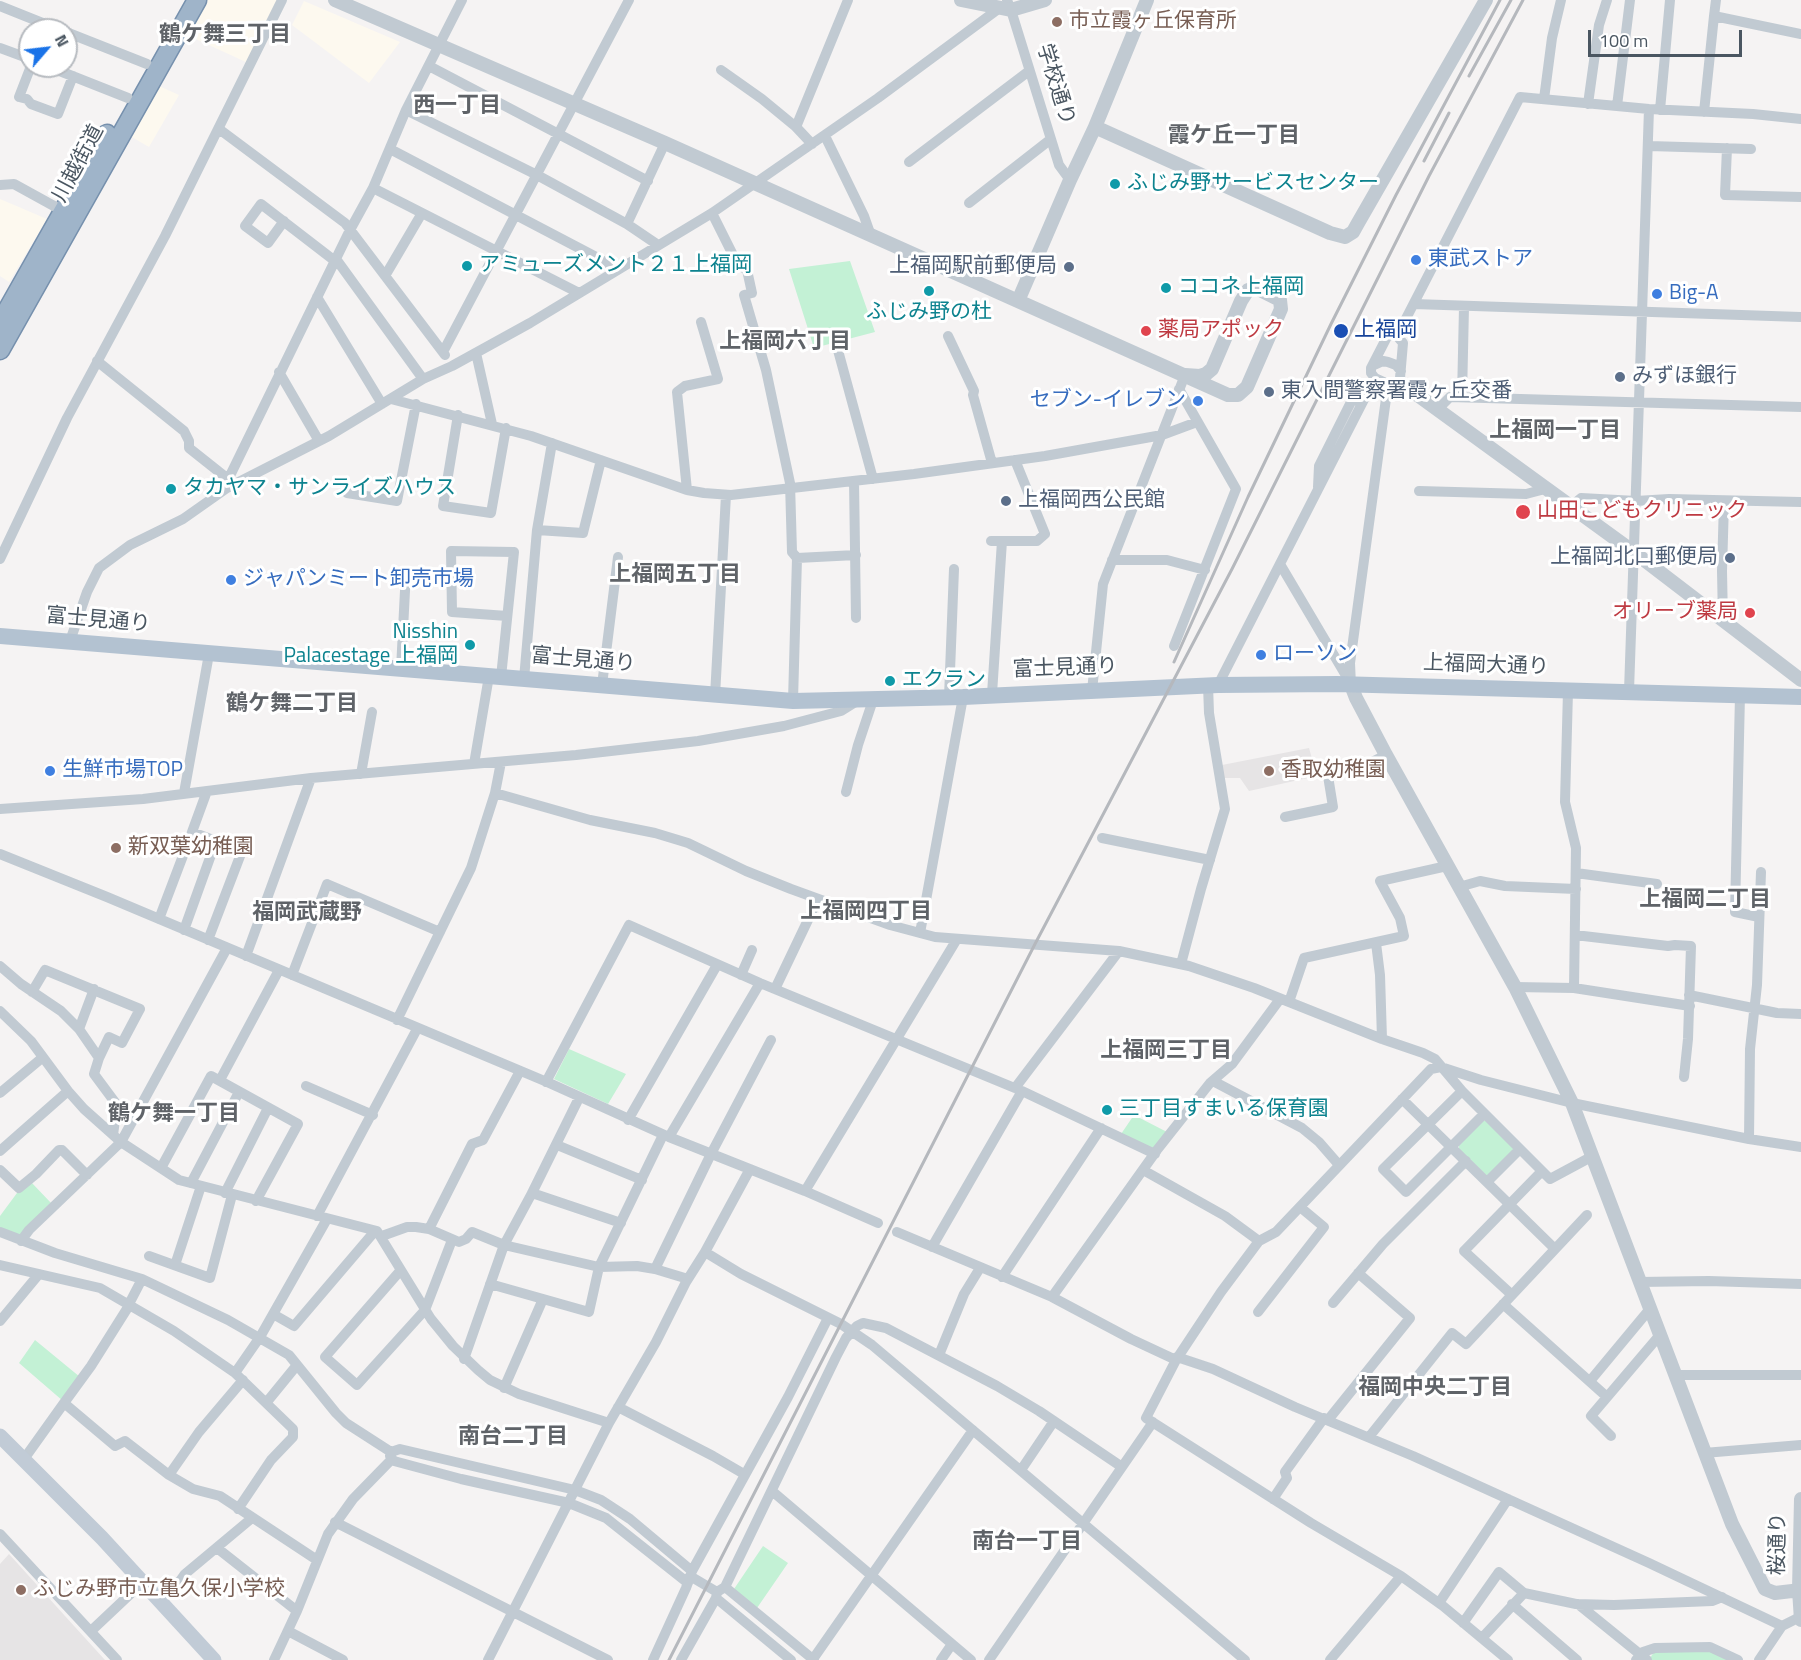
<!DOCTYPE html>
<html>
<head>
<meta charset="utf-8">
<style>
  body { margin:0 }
  #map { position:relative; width:1801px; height:1660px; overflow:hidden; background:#f5f3f3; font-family:"Titillium Web",sans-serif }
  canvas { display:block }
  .north { position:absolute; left:18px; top:18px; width:60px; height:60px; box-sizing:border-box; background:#fff; border:2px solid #b7bbc0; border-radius:50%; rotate:62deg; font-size:16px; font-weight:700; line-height:24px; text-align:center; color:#4a5661 }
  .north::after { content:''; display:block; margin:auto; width:21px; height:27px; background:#1a73e8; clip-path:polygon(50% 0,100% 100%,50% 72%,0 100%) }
  .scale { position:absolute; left:1588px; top:30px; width:154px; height:27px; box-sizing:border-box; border:3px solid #4a5661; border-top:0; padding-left:8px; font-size:18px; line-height:21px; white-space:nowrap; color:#4a5661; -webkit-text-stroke:4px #fff; paint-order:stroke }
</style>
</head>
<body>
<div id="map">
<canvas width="1801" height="1660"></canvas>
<div class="north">N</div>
<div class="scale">100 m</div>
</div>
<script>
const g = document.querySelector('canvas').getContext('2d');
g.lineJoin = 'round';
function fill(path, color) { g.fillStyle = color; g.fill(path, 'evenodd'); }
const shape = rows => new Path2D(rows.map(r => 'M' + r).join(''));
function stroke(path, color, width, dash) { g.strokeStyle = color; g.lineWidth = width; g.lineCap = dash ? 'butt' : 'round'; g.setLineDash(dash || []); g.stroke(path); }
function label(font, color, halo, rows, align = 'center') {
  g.font = font + ' "Titillium Web","Noto Sans JP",sans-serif'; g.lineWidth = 6; g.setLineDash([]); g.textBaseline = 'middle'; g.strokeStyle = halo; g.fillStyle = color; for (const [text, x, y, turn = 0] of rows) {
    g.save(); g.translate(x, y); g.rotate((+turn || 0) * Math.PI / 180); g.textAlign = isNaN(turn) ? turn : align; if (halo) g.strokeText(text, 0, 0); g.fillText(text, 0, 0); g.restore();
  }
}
const commercial = shape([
  [206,0,279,0,248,63,187,35],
  [304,1,400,42,369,83,292,25],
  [159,86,179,95,149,147,130,136],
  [0,199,47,219,9,282,0,276]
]);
const education = shape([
  [1309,748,1317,776,1249,791,1240,778,1224,778,1222,765],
  [9,1554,65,1616,105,1660,0,1660,0,1564]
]);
const green = shape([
  [850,261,875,332,814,348,789,269],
  [569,1049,626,1074,608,1104,554,1079],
  [1134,1115,1167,1132,1154,1149,1121,1134],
  [1482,1121,1487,1121,1515,1149,1487,1176,1459,1149,1459,1145],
  [31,1182,52,1204,22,1234,16,1237,0,1229,0,1216,17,1193],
  [35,1340,80,1377,63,1401,19,1363],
  [763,1546,788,1563,757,1608,734,1589],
  [1709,1650,1731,1660,1651,1660,1650,1658,1654,1652]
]);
const minor = shape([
  [1007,0,1011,10,1059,165,1070,180],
  [0,6,60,30],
  [1714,16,1716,0],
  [66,32,147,64],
  [0,48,30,59],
  [31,66,19,97,27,99,31,104,58,114,73,76],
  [47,66,128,98],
  [429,66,648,181],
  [721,70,762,99,796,127,812,144],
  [1544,99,1552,38,1561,0],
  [1588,104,1599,25,1607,0],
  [1617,106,1630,0],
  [406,110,537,175,627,224,658,245],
  [1660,110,1670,0],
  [1704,112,1714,16,1801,34],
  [796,127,848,0],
  [219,129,345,223,445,355],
  [825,136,864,216,871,236],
  [1649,146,1751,149],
  [1727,148,1725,195,1801,197],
  [390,149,598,258,606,263,612,272],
  [909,162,1029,71],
  [0,185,14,184,63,211],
  [373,188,579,293],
  [969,203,1051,139],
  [712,213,738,265,747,270,752,293,744,295,766,370,790,483,792,552,797,558,856,555],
  [284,221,268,243,245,226,261,204,335,261],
  [627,224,665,143],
  [336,259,423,379],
  [385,276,422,213],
  [317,297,382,404],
  [1414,304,1801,317],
  [1388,335,1397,336,1403,343,1400,378,1408,388,1388,384,1375,378,1371,373,1371,368,1388,335],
  [948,336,974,391,973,395,992,463],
  [1397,336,1520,97,1649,109,1753,114,1801,119],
  [836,343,873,479],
  [443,352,629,0],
  [476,353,492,424],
  [97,361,184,431,189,441,189,448,228,479],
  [1372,366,1383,361,1388,362,1396,365,1401,371],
  [279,372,319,441],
  [1462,397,1464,307],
  [391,399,531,436,687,490,704,493,731,495,914,474,1045,456,1162,435,1197,422],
  [1438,409,1450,397,1801,407],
  [458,415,443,506,491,513,506,428],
  [854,481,856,618],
  [1318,487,1319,466,1351,402,1367,394],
  [223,490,350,230,373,188,406,110,462,0],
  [687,490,677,392,685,386,718,379,701,322],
  [1419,491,1526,494,1545,489],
  [347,493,397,501,416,404],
  [1570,507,1581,498,1636,501,1669,499,1801,502],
  [537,530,583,533,601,460],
  [991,541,1037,541,1045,534,1015,460],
  [0,559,67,418,165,236,282,0],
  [1112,560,1167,560,1205,570],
  [1280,564,1348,679],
  [1723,621,1722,571,1724,502],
  [70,641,87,592,99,568,130,545,183,519,227,488,329,436,423,379,452,366,530,323,712,213,878,98,1001,7],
  [1174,646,1236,489,1179,389],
  [401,669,406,571],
  [501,677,514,552,451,551,452,612,507,616],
  [524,679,537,530,552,443],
  [602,685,618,557],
  [1218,685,1375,378],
  [1351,685,1350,663,1388,384],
  [1092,691,1103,584,1185,375],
  [1568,691,1565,802,1576,848,1574,988],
  [1629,691,1649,109],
  [992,694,1002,541],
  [1740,695,1735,912,1759,917],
  [715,696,726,495],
  [949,697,954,569],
  [793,701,797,558],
  [474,764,489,676],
  [361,774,372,712],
  [846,792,858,745,873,700],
  [184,793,209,654],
  [495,793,590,820,655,833,688,843,746,871,791,889,890,925,935,937,1119,951,1189,966,1254,988,1382,1039,1423,1053,1435,1059,1462,1091],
  [0,809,143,799,311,778,576,755,698,741,784,726,841,711,857,701],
  [1285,817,1333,807,1328,776,1360,768,1386,755],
  [192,832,207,791],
  [1102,838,1210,860],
  [0,854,107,897,547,1082,669,1137,805,1191,878,1223],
  [1576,873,1657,884],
  [1459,887,1480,881,1505,886,1576,889],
  [159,919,192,832,242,851,208,940],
  [184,930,216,841],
  [920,933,963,697],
  [1575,935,1668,946,1675,945,1691,946,1688,1039,1684,1077],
  [1376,943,1380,975,1382,1039],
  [246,956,311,778],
  [1181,964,1201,889,1225,809,1209,713,1208,685],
  [0,966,21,984,61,1011,79,1029,99,1058,94,1074,117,1105,113,1135],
  [292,975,327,884,440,932],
  [741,975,752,950],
  [1515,987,1574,988,1690,1006],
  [775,989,818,899],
  [32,992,45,970,140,1009,122,1043,109,1037,99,1058],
  [1689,995,1777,1013,1801,1014],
  [1289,1002,1304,958,1404,936,1400,918,1380,881,1447,866],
  [0,1011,31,1041,68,1091,84,1109,121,1142,179,1180,377,1231,431,1319,453,1346,478,1370,490,1380,519,1394,609,1423],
  [397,1020,471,868,495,793,501,762],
  [79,1029,94,989],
  [220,1080,279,970],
  [1213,1081,1302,1128,1319,1142,1339,1165],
  [546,1082,629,925,760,983,1022,1091,1155,1154],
  [306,1086,373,1115],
  [1015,1088,1119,951],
  [0,1093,42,1058],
  [579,1098,532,1193,621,1223],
  [1402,1099,1555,1249],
  [1484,1114,1406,1192,1383,1169,1462,1091,1550,1179,1591,1157],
  [628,1120,717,965],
  [669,1137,760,983],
  [1749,1139,1750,1049,1757,985,1761,872],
  [557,1145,642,1180],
  [0,1151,68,1091],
  [161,1168,211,1076,298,1124,256,1201],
  [750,1169,705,1252,741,1274,841,1324,872,1345,1245,1660],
  [0,1170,19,1188,36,1174,59,1150,62,1150,87,1175],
  [1143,1170,1225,1216,1259,1241],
  [1487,1182,1520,1149],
  [191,1183,239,1092],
  [805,1191,957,939],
  [225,1193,268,1108],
  [317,1216,417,1029],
  [429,1229,472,1144,483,1140,520,1071],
  [0,1232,55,1253,142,1279,228,1320,289,1355,336,1413,346,1423,391,1452,390,1456,394,1461,461,1479,569,1503,606,1518,688,1583],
  [897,1232,1052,1297,1131,1339,1176,1360],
  [382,1236,407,1227,416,1227,429,1229,459,1242,466,1239,472,1232,504,1245,599,1267,637,1266,655,1269,711,1154,771,1040],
  [21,1241,29,1230,121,1142,227,948],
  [932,1247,1022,1091],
  [149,1256,210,1278,232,1195],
  [0,1265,100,1288,174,1331,235,1373],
  [175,1265,201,1186],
  [655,1269,688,1279],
  [400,1271,325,1357,357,1385,425,1310,452,1240],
  [1002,1277,1101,1128],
  [1639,1282,1709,1281,1801,1284],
  [490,1284,589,1312,599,1267,663,1135],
  [1512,1295,1464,1251,1542,1171],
  [1052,1297,1157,1150,1210,1083,1232,1064,1280,999],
  [1333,1303,1383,1244,1466,1161],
  [129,1304,142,1279],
  [1503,1304,1607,1397],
  [1258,1312,1324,1227,1300,1207],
  [273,1314,294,1326,375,1231],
  [0,1321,39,1274],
  [939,1355,964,1294,980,1268],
  [1177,1357,1213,1369,1295,1407,1413,1456,1649,1563,1782,1626],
  [464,1359,504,1245,532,1193],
  [1674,1375,1801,1375],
  [1590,1381,1649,1310],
  [504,1388,543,1299],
  [64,1403,91,1366,130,1304],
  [266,1403,297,1365],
  [618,1407,713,1456,744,1474],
  [1328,1420,1410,1318,1358,1273],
  [1611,1436,1591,1416,1659,1336],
  [1369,1437,1452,1333,1466,1344,1587,1215],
  [391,1452,400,1449,575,1490,601,1500,630,1519,692,1571],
  [1704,1453,1801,1445],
  [24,1459,64,1403,115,1446,125,1441,169,1475,193,1489,220,1496,317,1560],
  [1021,1470,1054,1421],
  [169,1475,199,1432,243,1380],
  [772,1491,971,1660],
  [1273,1499,1287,1478,1285,1472,1324,1418],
  [238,1509,271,1460,293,1437,293,1429,235,1373,260,1337,327,1219],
  [335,1522,608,1660],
  [0,1534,117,1660],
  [217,1548,297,1611],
  [690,1576,717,1592],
  [725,1587,814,1660],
  [716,1598,791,1660],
  [161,1601,175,1588,185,1574,252,1518],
  [1439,1603,1508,1499],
  [1512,1604,1577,1660],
  [1578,1604,1647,1660],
  [1463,1623,1499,1572,1524,1593],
  [91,1631,143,1582],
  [288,1631,343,1660],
  [1482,1638,1524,1593,1576,1604,1614,1605,1712,1601,1722,1597],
  [813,1659,973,1430],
  [274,1660,297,1611,328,1534,353,1499,392,1459],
  [488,1660,609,1423,656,1342,686,1282,705,1252],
  [653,1660,686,1588,692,1571,788,1397,828,1318],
  [681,1660,716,1598,717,1592,725,1587,836,1357,846,1338,857,1326,863,1323,886,1328,997,1386,1039,1411,1122,1467],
  [941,1660,952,1644],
  [989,1660,1153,1422],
  [1330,1660,1401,1576],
  [1508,1660,1443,1606,1401,1576,1311,1523,1146,1418,1176,1360,1221,1292,1259,1241,1276,1232,1431,1069,1441,1067,1481,1080,1572,1103,1749,1139,1801,1147],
  [1636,1660,1643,1652,1655,1648,1710,1647,1738,1660],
  [1759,1660,1782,1626,1800,1617]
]);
const tertiary = shape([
  [335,0,665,143,1228,395,1238,395,1247,387,1281,309,1280,300,1256,288,1248,290,1241,301,1212,369,1206,374,1200,376,1185,375],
  [961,0,1011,10,1045,0],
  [1147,0,1095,127,1330,233,1345,237,1353,232,1358,223,1486,0],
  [1018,301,1070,180,1095,127],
  [1408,388,1635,553,1801,680],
  [1351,685,1356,698,1386,755,1515,987,1572,1103,1732,1524,1765,1589,1775,1593,1801,1590],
  [1801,1499,1799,1590,1801,1620]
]);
const secondary = shape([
  [0,1436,102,1538,214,1660]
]);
const primary = shape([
  [0,636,793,701,963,697,1218,685,1337,684,1801,697]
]);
const trunk = shape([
  [0,323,107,134],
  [0,350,197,0]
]);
const rail = shape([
  [1469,76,1511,0],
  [1424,161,1449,113],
  [1174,662,1248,497,1331,324,1396,195,1500,0],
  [669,1660,1035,944,1232,569,1429,176,1523,0]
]);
const markers = [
  [1057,22,6,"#8d6e63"],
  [1115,184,6,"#0f9aa8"],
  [1416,260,6,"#3f7fe0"],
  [467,266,6,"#0f9aa8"],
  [1069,267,6,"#5c6f8a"],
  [1166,288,6,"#0f9aa8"],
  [929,291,6,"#0f9aa8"],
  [1657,294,6,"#3f7fe0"],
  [1146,331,6,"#e0444e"],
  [1341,331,8,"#1a4fb4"],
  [1620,377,6,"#5c6f8a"],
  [1269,392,6,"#5c6f8a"],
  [1198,401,6,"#3f7fe0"],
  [171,489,6,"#0f9aa8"],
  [1006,501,6,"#5c6f8a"],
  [1523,512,8,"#e0444e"],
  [1730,558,6,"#5c6f8a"],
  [231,580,6,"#3f7fe0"],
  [1750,613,6,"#e0444e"],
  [470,645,6,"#0f9aa8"],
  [1261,655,6,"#3f7fe0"],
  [890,681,6,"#0f9aa8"],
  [50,771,6,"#3f7fe0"],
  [1269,771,6,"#8d6e63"],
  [116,848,6,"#8d6e63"],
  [1107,1110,6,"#0f9aa8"],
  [21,1590,6,"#8d6e63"]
];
const educationNames = [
  ["市立霞ヶ丘保育所",1069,22],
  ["香取幼稚園",1281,771],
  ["新双葉幼稚園",128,848],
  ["ふじみ野市立亀久保小学校",33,1590]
];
const streetNames = [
  ["学校通り",1055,85,73],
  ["川越街道",79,164,-62],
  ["富士見通り",98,621,5],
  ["富士見通り",583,661,5],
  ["上福岡大通り",1486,666,2],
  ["富士見通り",1065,669,-2],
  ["桜通り",1779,1544,-89]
];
const cultureNames = [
  ["ふじみ野サービスセンター",1127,184],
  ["アミューズメント２１上福岡",479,266],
  ["ココネ上福岡",1178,288],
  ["ふじみ野の杜",929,313,"center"],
  ["タカヤマ・サンライズハウス",183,489],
  ["Nisshin",458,633,"right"],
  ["Palacestage 上福岡",458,657,"right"],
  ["エクラン",902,681],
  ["三丁目すまいる保育園",1119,1110]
];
const shopNames = [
  ["東武ストア",1428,260],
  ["Big-A",1669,294],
  ["セブン-イレブン",1186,401,"right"],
  ["ジャパンミート卸売市場",243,580],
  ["ローソン",1273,655],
  ["生鮮市場TOP",62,771]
];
const serviceNames = [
  ["上福岡駅前郵便局",1057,267,"right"],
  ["みずほ銀行",1632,377],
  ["東入間警察署霞ヶ丘交番",1281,392],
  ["上福岡西公民館",1018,501],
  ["上福岡北口郵便局",1718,558,"right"]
];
const healthNames = [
  ["薬局アポック",1158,331],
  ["山田こどもクリニック",1537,512],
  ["オリーブ薬局",1738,613,"right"]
];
const transitNames = [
  ["上福岡",1354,331]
];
const neighbourhoodNames = [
  ["鶴ケ舞三丁目",225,36],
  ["西一丁目",457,107],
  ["霞ケ丘一丁目",1234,137],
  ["上福岡六丁目",785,343],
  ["上福岡一丁目",1555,432],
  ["上福岡五丁目",675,576],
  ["鶴ケ舞二丁目",292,705],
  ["上福岡二丁目",1705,901],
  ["上福岡四丁目",866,913],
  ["福岡武蔵野",307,914],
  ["上福岡三丁目",1166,1052],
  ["鶴ケ舞一丁目",174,1115],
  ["福岡中央二丁目",1435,1389],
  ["南台二丁目",513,1438],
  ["南台一丁目",1027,1543]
];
fill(commercial, '#fdf9ef');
fill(education, '#e6e4e5');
fill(green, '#c3f1d5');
stroke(trunk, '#7690ad', 21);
stroke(minor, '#c1cad2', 10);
stroke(tertiary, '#c1cad2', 14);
stroke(secondary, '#c1cbd6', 15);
stroke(primary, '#b3c2d1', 16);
stroke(trunk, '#9fb4c9', 18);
stroke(rail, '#b5b8bd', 3);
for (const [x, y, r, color] of markers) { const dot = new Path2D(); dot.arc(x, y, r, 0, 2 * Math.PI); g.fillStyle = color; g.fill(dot); stroke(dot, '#fff', 2); }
label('21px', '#785e54', '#fff', educationNames, 'left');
label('21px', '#4a5661', '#fff', streetNames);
label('21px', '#0d838f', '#fff', cultureNames, 'left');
label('21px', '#366cbe', '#fff', shopNames, 'left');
label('21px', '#4e5e75', '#fff', serviceNames, 'left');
label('21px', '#be3a42', '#fff', healthNames, 'left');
label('21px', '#164399', '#fff', transitNames, 'left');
label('bold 22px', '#5f6368', '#fff', neighbourhoodNames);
</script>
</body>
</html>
